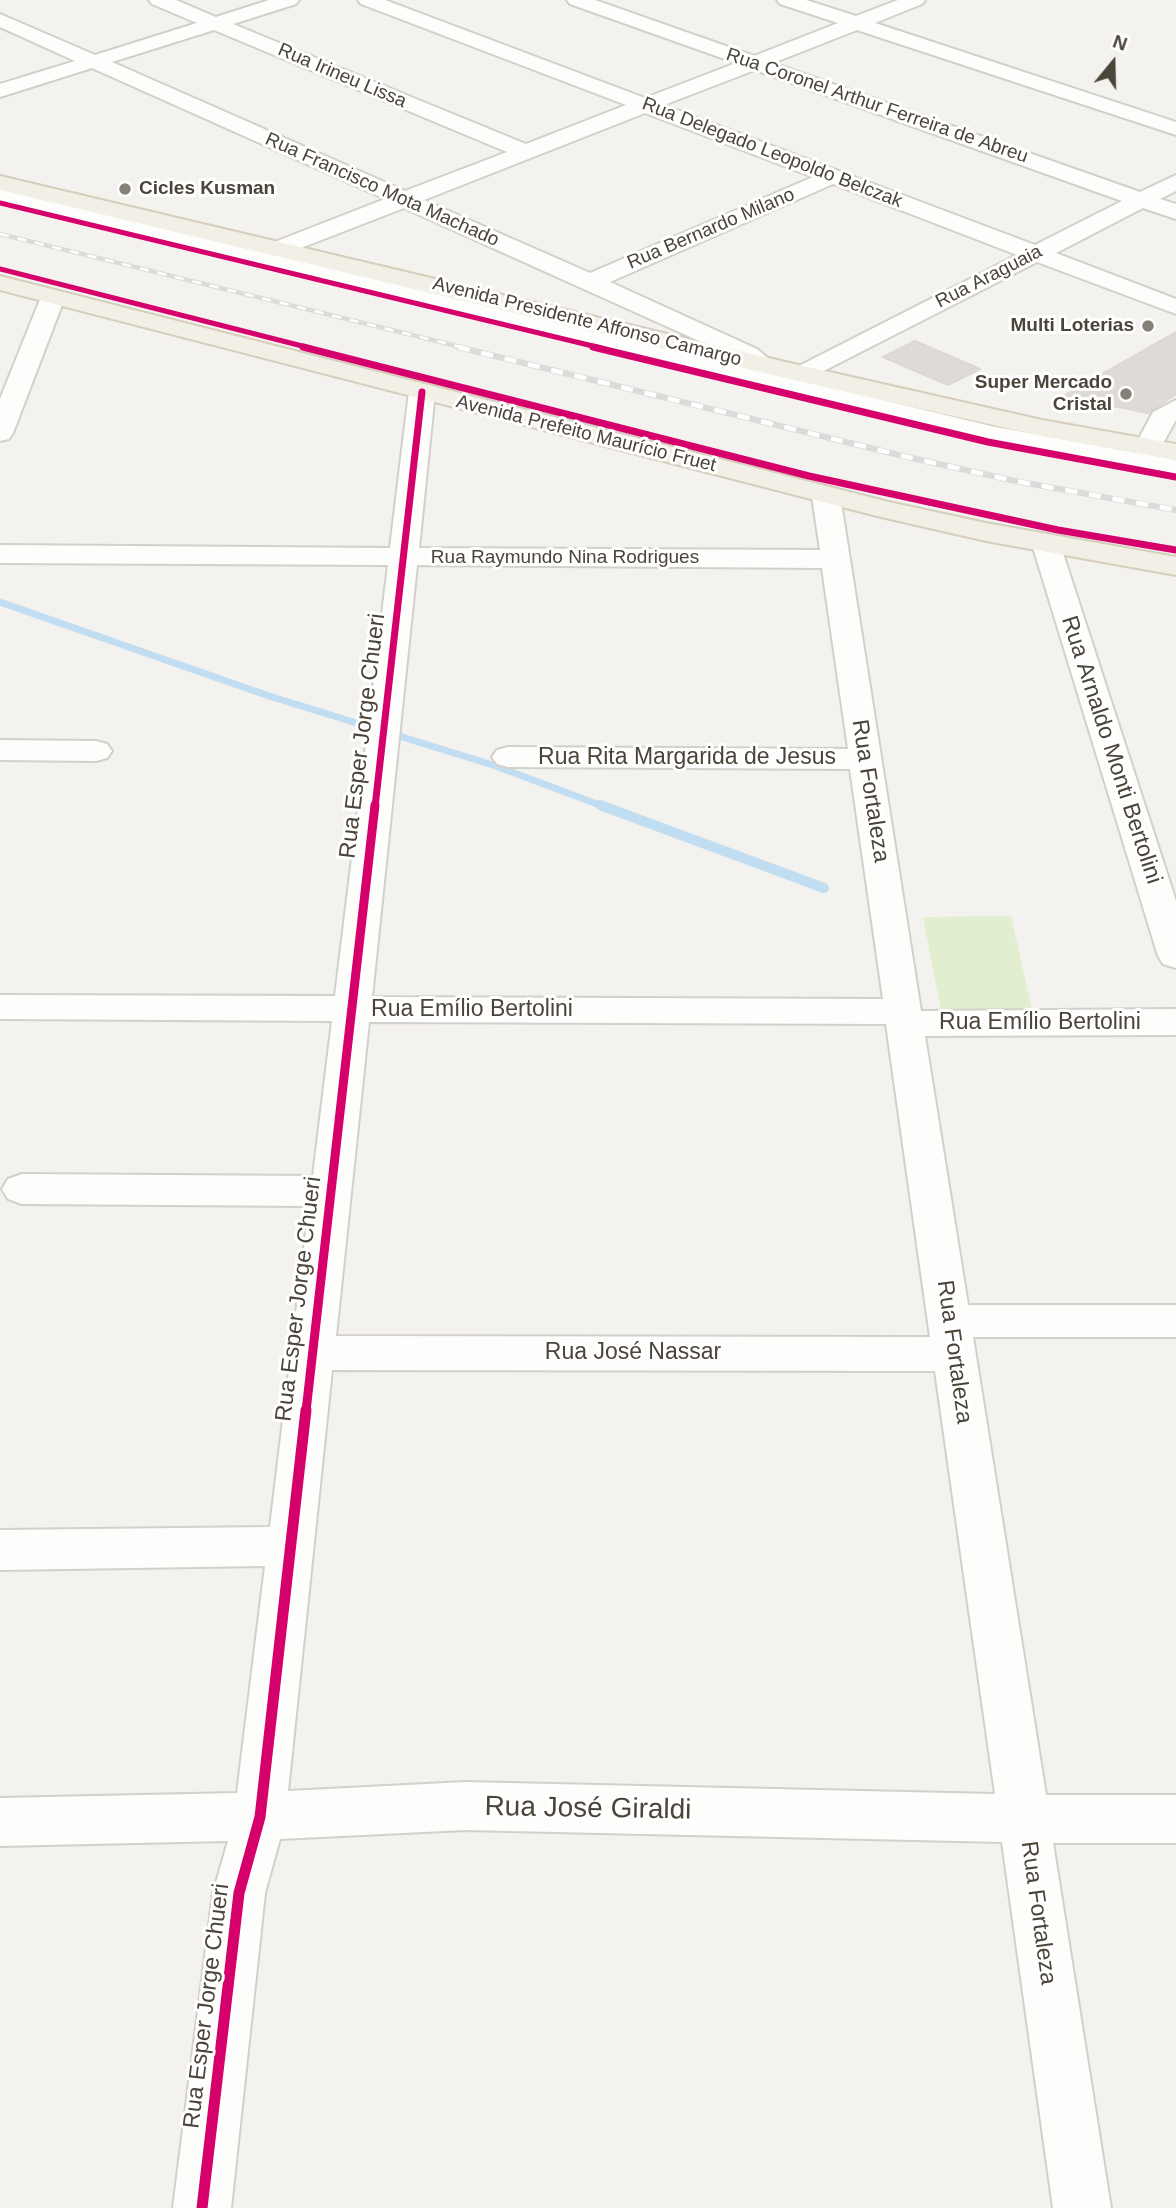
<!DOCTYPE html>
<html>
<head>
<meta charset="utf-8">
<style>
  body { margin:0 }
  #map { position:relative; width:1176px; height:2208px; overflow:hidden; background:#f4f2ee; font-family:Arial,sans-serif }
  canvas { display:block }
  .north { position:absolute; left:1078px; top:28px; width:70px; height:70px; -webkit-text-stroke:5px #fff; paint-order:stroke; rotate:19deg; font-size:19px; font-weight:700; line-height:28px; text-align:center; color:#4b4439 }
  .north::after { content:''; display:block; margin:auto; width:24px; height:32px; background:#4b4439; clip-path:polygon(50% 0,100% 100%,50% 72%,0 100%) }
</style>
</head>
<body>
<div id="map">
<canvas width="1176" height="2208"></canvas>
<div class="north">N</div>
</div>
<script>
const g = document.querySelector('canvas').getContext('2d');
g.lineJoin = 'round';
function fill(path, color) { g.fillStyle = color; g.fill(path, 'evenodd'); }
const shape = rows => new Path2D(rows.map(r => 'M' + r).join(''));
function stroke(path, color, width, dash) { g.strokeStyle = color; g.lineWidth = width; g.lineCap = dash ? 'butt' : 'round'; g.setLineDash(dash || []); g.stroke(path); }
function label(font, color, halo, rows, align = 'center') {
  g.font = font + ' Arial,sans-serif'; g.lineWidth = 6; g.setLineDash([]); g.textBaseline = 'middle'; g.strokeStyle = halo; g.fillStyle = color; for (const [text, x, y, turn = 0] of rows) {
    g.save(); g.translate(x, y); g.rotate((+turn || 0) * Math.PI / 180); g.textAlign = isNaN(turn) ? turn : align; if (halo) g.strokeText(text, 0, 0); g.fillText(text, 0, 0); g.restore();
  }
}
const green = shape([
  [1011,916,1032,1009,941,1010,923,917]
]);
const streamFar1 = shape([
  [0,602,269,696,493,765,605,807]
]);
const stream = shape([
  [600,805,824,888]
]);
const building = shape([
  [1176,332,1176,394,1148,413,1063,396,1176,332],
  [915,341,980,369,948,385,883,357,915,341]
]);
const minor = shape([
  [149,0,176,0,216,17,269,0,299,0,296,4,233,24,526,144,626,105,361,4,358,0,385,0,645,98,736,63,570,4,567,0,595,0,754,56,838,23,780,4,777,0,806,0,856,16,898,0,925,0,922,4,875,23,1176,122,1176,135,857,30,773,63,1140,192,1176,175,1176,191,1160,199,1176,204,1176,219,1143,208,1056,253,1176,299,1176,314,1037,262,804,381,991,426,1137,453,1134,448,1153,412,1176,400,1176,420,1157,454,1151,455,1176,460,1176,476,991,442,0,203,0,189,752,369,739,359,404,208,288,253,272,253,268,248,272,243,385,199,92,68,0,97,0,84,75,61,0,27,0,14,95,55,197,23,152,4,149,0],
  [214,30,507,152,405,191,112,62,214,30],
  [755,70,1122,201,1035,245,664,105,755,70],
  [645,113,813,177,590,273,424,200,645,113],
  [833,184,1017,255,793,369,789,374,792,379,763,371,771,369,775,364,757,349,610,282,833,184],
  [53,290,62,292,65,297,13,433,9,439,0,441,0,399,41,297,44,292,53,290],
  [422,384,431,386,435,392,419,548,820,550,812,496,816,490,826,488,836,490,840,496,921,1011,1176,1009,1176,1035,925,1036,968,1305,1176,1305,1176,1337,973,1337,1046,1795,1176,1795,1176,1843,1053,1843,1111,2208,1053,2208,1002,1842,465,1830,280,1839,265,1893,231,2208,173,2208,213,1893,228,1841,0,1846,0,1798,237,1793,265,1566,0,1570,0,1530,270,1527,309,1206,22,1204,8,1199,2,1189,8,1179,22,1174,313,1176,332,1021,0,1019,0,995,335,996,388,565,0,563,0,545,390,548,409,392,413,386,422,384],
  [417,565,822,568,848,749,508,747,497,750,492,757,497,764,508,767,850,769,883,999,372,997,417,565],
  [369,1022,886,1024,930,1337,336,1336,369,1022],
  [332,1370,935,1371,995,1794,465,1782,288,1791,332,1370],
  [1046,535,1056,538,1060,544,1176,901,1176,968,1163,964,1158,956,1032,544,1036,538,1046,535],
  [0,740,96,741,107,744,112,751,107,758,96,761,0,760,0,740]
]);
const major = shape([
  [0,176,794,364,1042,420,1176,444,1176,460,1042,436,794,380,0,190,0,176],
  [0,276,889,502,986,523,1176,557,1176,575,986,541,877,516,0,290,0,276]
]);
const railFar1 = shape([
  [0,234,465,348]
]);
const rail = shape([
  [458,347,903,456,1015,481,1176,510]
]);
const cyclewayFar3 = shape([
  [0,203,601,348],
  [0,269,310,348]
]);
const cyclewayFar2 = shape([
  [303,347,809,476,1058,530,1176,550],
  [593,347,988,442,1176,477],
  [375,807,422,392]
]);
const cyclewayFar1 = shape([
  [306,1411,375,805]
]);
const cycleway = shape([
  [202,2208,239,1893,260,1817,306,1410]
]);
const markers = [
  [125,189,7,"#868178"],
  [1148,326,7,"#868178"],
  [1126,394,7,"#868178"]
];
const farStreetnames = [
  ["Rua Irineu Lissa",342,76,23],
  ["Rua Coronel Arthur Ferreira de Abreu",877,106,19],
  ["Rua Delegado Leopoldo Belczak",772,153,21],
  ["Rua Francisco Mota Machado",382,190,24],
  ["Rua Bernardo Milano",711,229,-23],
  ["Rua Araguaia",989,277,-27],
  ["Avenida Presidente Affonso Camargo",587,322,14],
  ["Avenida Prefeito Maurício Fruet",586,434,14],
  ["Rua Raymundo Nina Rodrigues",565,558]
];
const farPoinames = [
  ["Cicles Kusman",139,189,"left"],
  ["Multi Loterias",1134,326],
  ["Super Mercado",1112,383],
  ["Cristal",1112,405]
];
const streetNames = [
  ["Rua Esper Jorge Chueri",363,736,-83],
  ["Rua Arnaldo Monti Bertolini",1111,750,72],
  ["Rua Rita Margarida de Jesus",687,758],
  ["Rua Fortaleza",870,791,81],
  ["Rua Emílio Bertolini",472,1010],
  ["Rua Emílio Bertolini",1040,1023],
  ["Rua Esper Jorge Chueri",299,1299,-83],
  ["Rua Fortaleza",954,1352,82],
  ["Rua José Nassar",633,1353],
  ["Rua Fortaleza",1038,1913,82],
  ["Rua Esper Jorge Chueri",207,2006,-83]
];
const nearStreetnames = [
  ["Rua José Giraldi",588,1809,1]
];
fill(green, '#e1eecf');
stroke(streamFar1, '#c0ddf1', 7);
stroke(stream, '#c0ddf1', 10);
fill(building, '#dedbd6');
stroke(building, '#dcd9d4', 2);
stroke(minor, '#d2d0cb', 4);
stroke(major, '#d6cebb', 4);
fill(minor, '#fdfdfc');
fill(major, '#f2efe6');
stroke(railFar1, '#dbdbda', 4.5);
stroke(rail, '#dbdbda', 6);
stroke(railFar1, '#fff', 2.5, [9]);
stroke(rail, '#fff', 4.5, [12]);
stroke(cyclewayFar3, '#d6006c', 5);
stroke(cyclewayFar2, '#d6006c', 7);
stroke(cyclewayFar1, '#d6006c', 9);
stroke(cycleway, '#d6006c', 11);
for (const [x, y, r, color] of markers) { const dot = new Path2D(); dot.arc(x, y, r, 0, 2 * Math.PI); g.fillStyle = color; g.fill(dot); stroke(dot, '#fff', 2.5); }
label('19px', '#4b4439', '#fff', farStreetnames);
label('bold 19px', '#4b4439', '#fff', farPoinames, 'right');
label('23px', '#4b4439', '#fff', streetNames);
label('28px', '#4b4439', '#fff', nearStreetnames);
</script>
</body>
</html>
